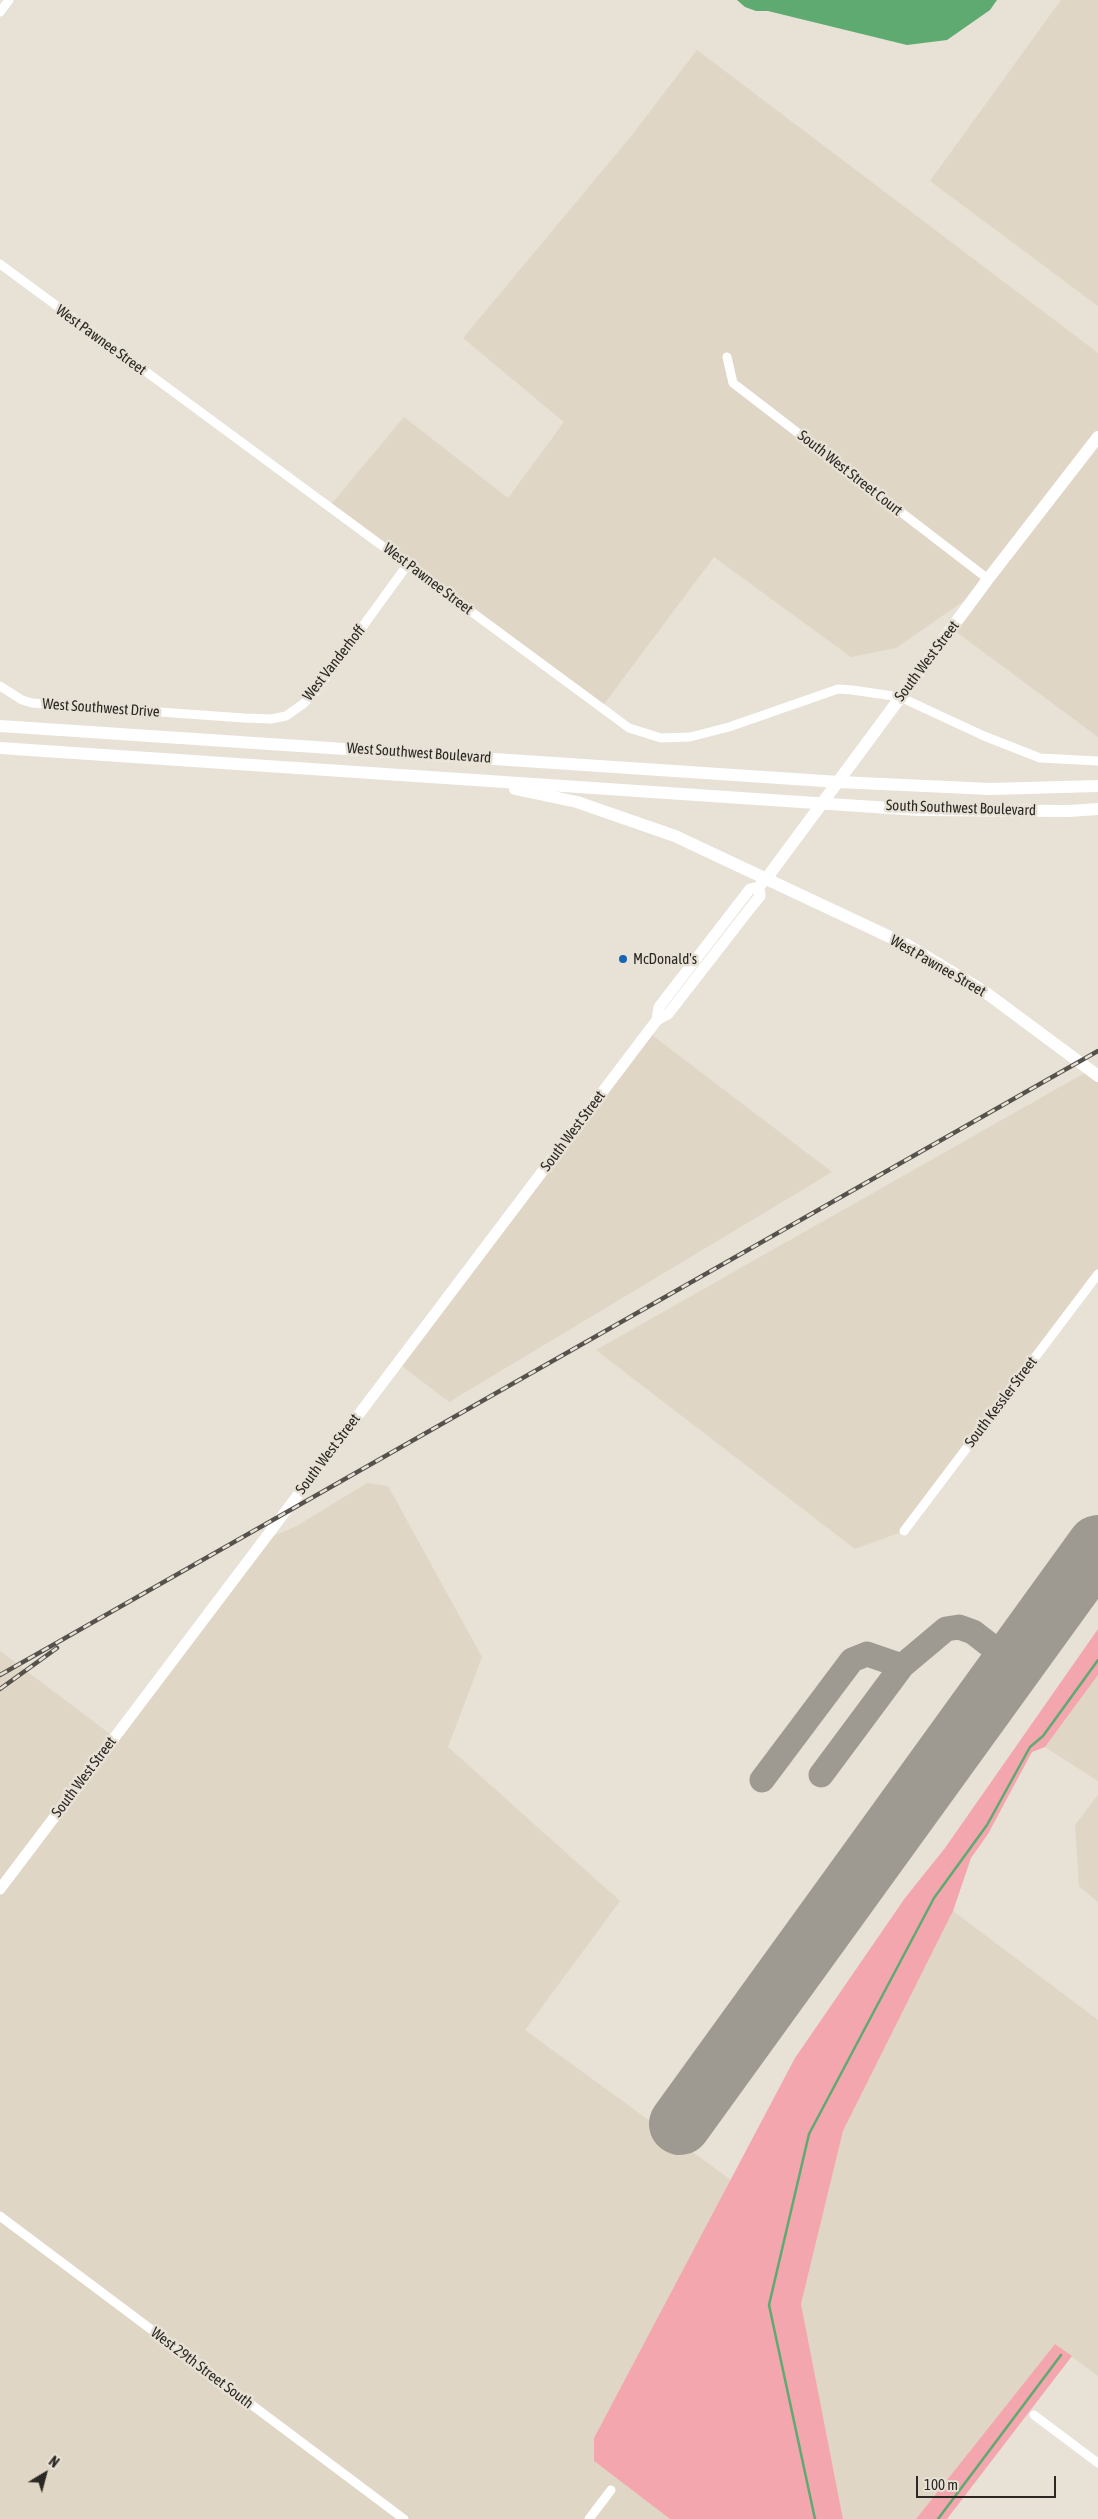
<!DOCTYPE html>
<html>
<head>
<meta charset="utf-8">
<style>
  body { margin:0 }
  #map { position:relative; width:1098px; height:2519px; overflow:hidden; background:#e7e1d6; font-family:"Asap Condensed",sans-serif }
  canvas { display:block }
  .north { position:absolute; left:20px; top:2449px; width:50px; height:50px; -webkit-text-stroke:4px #e7e1d6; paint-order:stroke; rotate:37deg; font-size:14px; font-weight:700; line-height:20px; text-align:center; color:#2c2925 }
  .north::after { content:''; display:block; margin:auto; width:18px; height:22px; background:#2c2925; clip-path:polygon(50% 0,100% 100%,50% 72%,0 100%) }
  .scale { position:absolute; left:916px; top:2476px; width:140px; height:22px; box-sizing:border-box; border:2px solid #2c2925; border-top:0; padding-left:6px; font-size:15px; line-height:18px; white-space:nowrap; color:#2c2925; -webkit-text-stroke:4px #e7e1d6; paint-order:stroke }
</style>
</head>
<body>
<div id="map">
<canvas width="1098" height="2519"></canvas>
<div class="north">N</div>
<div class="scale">100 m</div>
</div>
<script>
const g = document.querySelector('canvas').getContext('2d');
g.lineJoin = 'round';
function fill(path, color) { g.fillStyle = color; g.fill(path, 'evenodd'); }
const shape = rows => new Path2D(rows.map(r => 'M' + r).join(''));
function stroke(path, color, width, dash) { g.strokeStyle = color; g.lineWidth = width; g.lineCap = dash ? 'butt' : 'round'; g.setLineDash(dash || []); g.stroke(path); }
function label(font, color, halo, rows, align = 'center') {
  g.font = font + ' "Asap Condensed",sans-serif'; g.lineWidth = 5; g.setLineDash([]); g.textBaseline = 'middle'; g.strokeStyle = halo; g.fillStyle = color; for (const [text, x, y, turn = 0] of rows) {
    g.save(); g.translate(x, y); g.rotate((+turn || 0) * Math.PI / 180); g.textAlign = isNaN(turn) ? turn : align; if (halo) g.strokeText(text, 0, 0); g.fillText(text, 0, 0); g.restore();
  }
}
const built = shape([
  [1061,0,1098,0,1098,306,930,181],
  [697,50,1098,353,1098,737,951,628,978,591,896,648,851,657,714,557,601,708,329,507,404,417,508,498,564,422,463,338,632,135],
  [648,1032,832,1172,449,1402,397,1362],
  [1090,1070,1098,1076,1098,1274,904,1531,855,1549,596,1350],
  [367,1483,388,1486,482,1657,448,1747,620,1901,525,2030,731,2180,594,2438,594,2461,670,2519,0,2519,0,1651,114,1737,262,1541,295,1527],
  [1098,1675,1098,1781,1045,1747],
  [1098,1795,1098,1902,1079,1886,1075,1825],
  [953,1911,1098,2020,1098,2376,1055,2344,916,2519,843,2519,801,2304,843,2131]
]);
const green = shape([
  [1098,1629,1098,1675,1045,1747,1032,1752,988,1834,971,1858,953,1911,843,2131,801,2304,843,2519,670,2519,594,2461,594,2438,795,2058,905,1898,945,1848],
  [1055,2344,1072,2356,947,2519,916,2519]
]);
const water = shape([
  [737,0,997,0,990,10,947,40,907,45,768,11,756,11,745,7]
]);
const stream = shape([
  [815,2519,769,2305,809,2134,934,1898,987,1825,1030,1747,1043,1736,1098,1660],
  [938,2519,1061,2355]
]);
const taxiway = shape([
  [821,1775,902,1666,946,1629,959,1627,973,1632,1013,1663],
  [762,1780,852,1660,867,1654,902,1666]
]);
const runway = shape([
  [680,2124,1098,1546]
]);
const minor = shape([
  [0,12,9,0],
  [0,264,629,728,661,738,690,737,729,727,838,689,852,690,900,697,984,736,1040,758,1098,761],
  [727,357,733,383,988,579],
  [0,686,22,700,32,703,244,718,271,719,286,716,303,704,315,692,408,564],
  [904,1531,1098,1274],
  [0,2216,404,2519],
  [1034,2415,1098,2463],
  [589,2519,611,2490]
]);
const tertiary = shape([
  [657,1020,659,1007,750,889,759,887,763,882],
  [0,1889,641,1041,657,1020,668,1014,748,911,760,896,759,887]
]);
const secondary = shape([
  [0,726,839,782,990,789,1098,786],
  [0,748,919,810,1069,811,1098,809],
  [515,789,577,802,675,836,907,945,985,992,1098,1076],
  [766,879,988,579,1098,437]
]);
const rail = shape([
  [0,1675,1098,1051],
  [0,1689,57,1648]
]);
const markers = [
  [623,959,5,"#1665b4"]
];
const streetNames = [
  ["West Pawnee Street",101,340,36],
  ["South West Street Court",850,473,38],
  ["West Pawnee Street",428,579,37],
  ["South West Street",927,661,-53],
  ["West Vanderhoff",334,663,-52],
  ["West Southwest Drive",101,708,4],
  ["West Southwest Boulevard",419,753,4],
  ["South Southwest Boulevard",961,808,2],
  ["West Pawnee Street",938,966,30],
  ["South West Street",573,1131,-53],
  ["South Kessler Street",1001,1402,-53],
  ["South West Street",328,1454,-53],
  ["South West Street",84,1777,-53],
  ["West 29th Street South",202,2368,37]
];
const poiNames = [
  ["McDonald's",633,959]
];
fill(built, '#e0d6c5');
fill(green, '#f3a6ae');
fill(water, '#5eaa70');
stroke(stream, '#5eaa70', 2.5);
stroke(taxiway, '#9e9991', 25);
stroke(runway, '#9e9991', 62);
stroke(minor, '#fff', 9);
stroke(tertiary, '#fff', 11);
stroke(secondary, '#fff', 12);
stroke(rail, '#55514c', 4.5);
stroke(rail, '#e7e1d6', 2.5, [8]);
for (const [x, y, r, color] of markers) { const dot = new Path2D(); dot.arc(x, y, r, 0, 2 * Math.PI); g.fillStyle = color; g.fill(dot); stroke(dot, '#e7e1d6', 2); }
label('15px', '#2c2925', '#e7e1d6', streetNames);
label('15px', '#2c2925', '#e7e1d6', poiNames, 'left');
</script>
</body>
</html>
